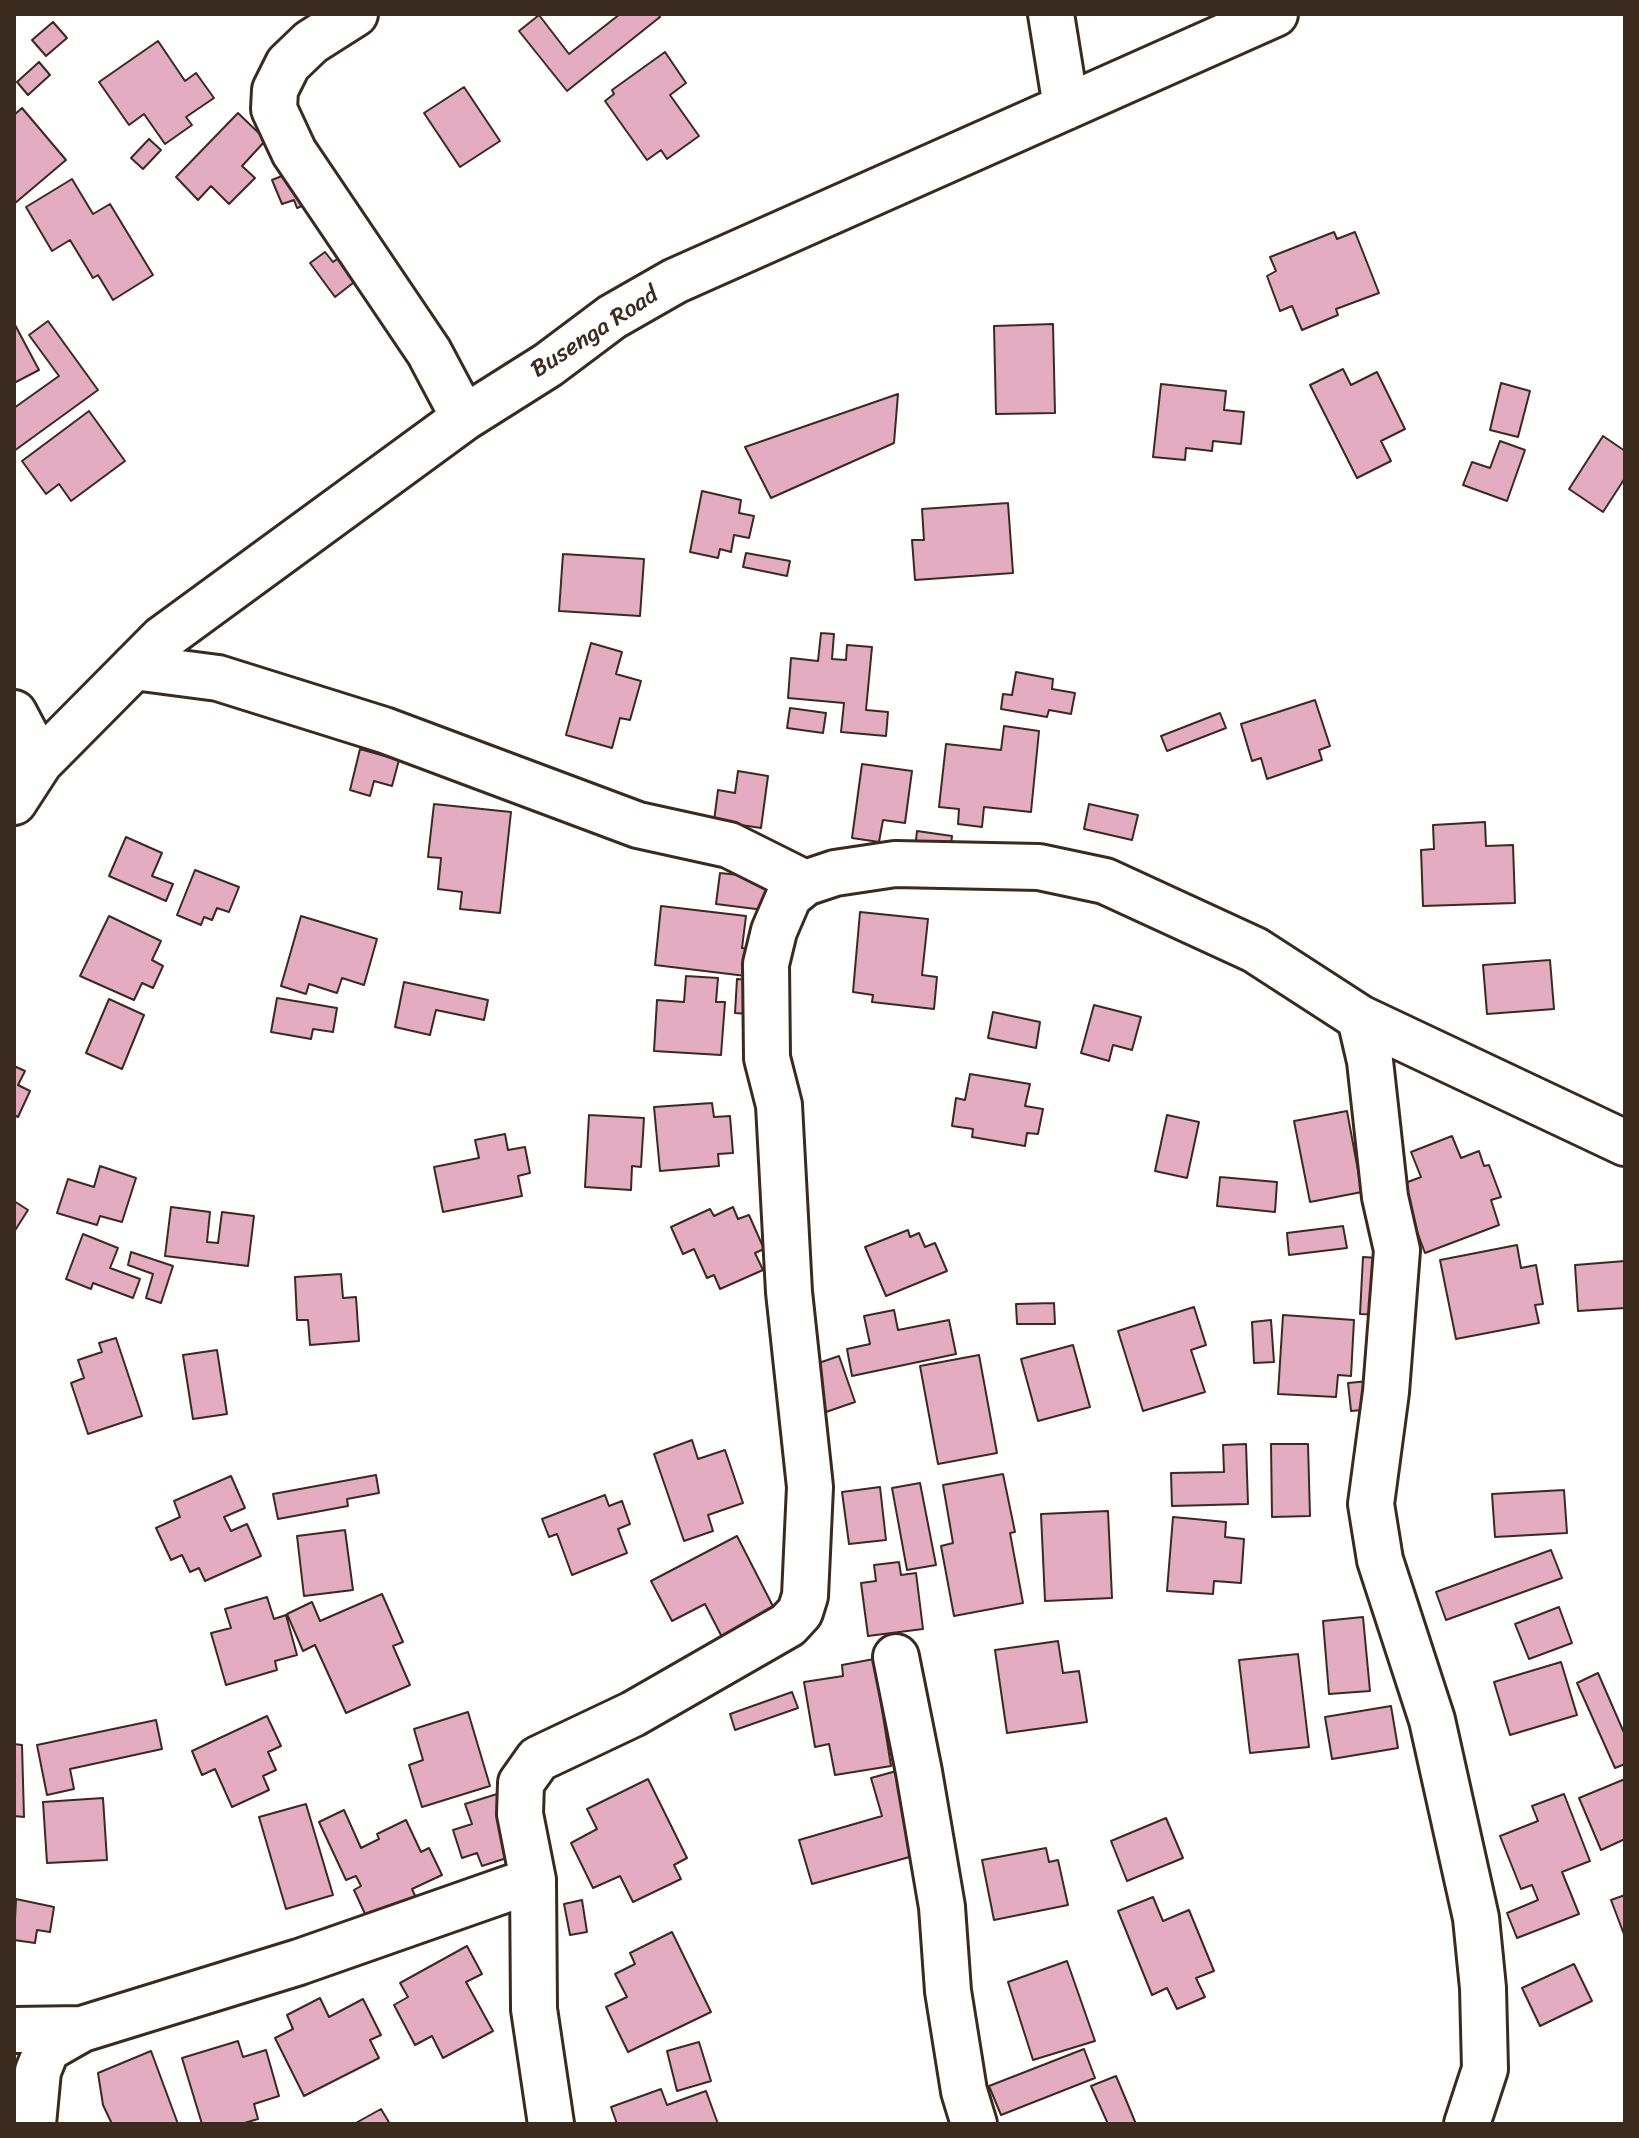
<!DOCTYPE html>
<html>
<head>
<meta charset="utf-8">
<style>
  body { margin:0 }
  #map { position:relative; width:1639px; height:2138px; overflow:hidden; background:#fff; font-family:Sriracha,sans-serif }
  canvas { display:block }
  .frame { position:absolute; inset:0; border:16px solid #3b2a1e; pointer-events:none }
</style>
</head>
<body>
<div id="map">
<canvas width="1639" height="2138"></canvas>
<div class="frame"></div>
</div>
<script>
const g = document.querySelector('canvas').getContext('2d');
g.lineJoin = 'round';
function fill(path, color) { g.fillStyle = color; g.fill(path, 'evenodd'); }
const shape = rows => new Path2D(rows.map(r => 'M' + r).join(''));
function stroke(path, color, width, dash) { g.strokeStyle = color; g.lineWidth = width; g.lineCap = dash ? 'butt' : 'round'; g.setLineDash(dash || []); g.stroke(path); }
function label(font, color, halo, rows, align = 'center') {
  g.font = font + ' Sriracha,sans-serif'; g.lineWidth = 7; g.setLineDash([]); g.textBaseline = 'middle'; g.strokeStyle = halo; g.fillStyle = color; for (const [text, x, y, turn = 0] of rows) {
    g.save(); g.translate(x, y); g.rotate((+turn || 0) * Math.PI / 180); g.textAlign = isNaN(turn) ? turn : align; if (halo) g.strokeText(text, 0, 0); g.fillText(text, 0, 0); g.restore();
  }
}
const building = shape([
  [620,14,658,14,660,17,567,91,519,31,539,15,569,54,620,14],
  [53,22,67,38,46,56,32,40,53,22],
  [158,41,185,81,196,73,214,98,186,117,192,125,165,144,144,114,129,125,99,82,158,41],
  [665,52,686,83,670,95,699,136,667,159,661,150,647,160,605,101,614,94,612,90,665,52],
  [39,62,50,75,28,95,17,82,39,62],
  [464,87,500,141,460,167,424,113,464,87],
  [22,108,66,160,14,204,14,115,22,108],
  [238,113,266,140,242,166,255,178,229,204,211,186,198,200,176,177,238,113],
  [149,139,161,150,143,169,131,158,149,139],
  [299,169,312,202,297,208,294,200,282,204,272,180,299,169],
  [72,179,93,214,110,204,153,275,113,300,98,275,93,278,70,240,52,251,26,207,72,179],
  [1334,232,1337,239,1355,232,1379,293,1336,309,1338,315,1302,330,1292,306,1280,311,1267,276,1276,271,1270,257,1334,232],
  [325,252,333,262,344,254,362,276,335,297,310,263,325,252],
  [48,321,98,390,14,451,14,408,59,376,29,335,48,321],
  [14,323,39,370,14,383,14,323],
  [1053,324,1055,413,996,414,994,326,1053,324],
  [1343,369,1351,385,1377,372,1405,429,1381,441,1391,461,1357,478,1310,385,1343,369],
  [1501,383,1530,391,1518,437,1490,430,1501,383],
  [1161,384,1226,391,1224,410,1244,412,1241,444,1213,441,1212,451,1186,448,1185,460,1153,457,1161,384],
  [898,394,894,443,771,498,745,447,898,394],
  [89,411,125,461,71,501,59,484,46,494,22,461,89,411],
  [1603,436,1625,451,1625,478,1603,512,1569,489,1603,436],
  [1500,441,1525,450,1507,501,1463,485,1472,462,1490,468,1500,441],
  [702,491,741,500,739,513,754,516,749,538,734,535,731,552,720,549,718,558,690,552,702,491],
  [1008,503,1013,573,915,580,912,540,924,540,922,509,1008,503],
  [746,553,790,561,787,576,743,567,746,553],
  [563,554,644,559,640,616,559,611,563,554],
  [821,633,834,634,832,659,846,660,847,645,872,647,866,710,888,712,886,736,841,732,844,703,788,698,791,658,818,661,821,633],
  [591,643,622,652,616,674,641,681,630,720,620,718,612,748,566,735,591,643],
  [1016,672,1053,679,1052,689,1075,693,1071,714,1049,710,1047,717,1001,709,1003,694,1012,695,1016,672],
  [1315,700,1330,746,1319,750,1322,760,1267,779,1261,758,1252,761,1241,724,1315,700],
  [790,708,826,713,823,733,787,728,790,708],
  [1220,713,1226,728,1167,751,1161,736,1220,713],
  [1004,726,1039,731,1031,812,984,807,982,827,958,824,959,809,939,807,946,744,1001,750,1004,726],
  [360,749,399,760,392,786,374,781,370,796,350,790,360,749],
  [862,764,912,771,905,823,883,820,879,842,852,838,862,764],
  [738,771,768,776,761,828,714,821,718,790,735,793,738,771],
  [434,804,511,812,500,913,460,909,462,892,438,889,441,858,428,857,434,804],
  [1089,804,1138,815,1132,840,1084,829,1089,804],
  [1485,822,1486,846,1513,845,1515,903,1423,906,1421,850,1434,849,1433,825,1485,822],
  [917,831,952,836,949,862,914,857,917,831],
  [126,837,162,853,152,876,173,884,166,901,109,876,126,837],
  [195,870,239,887,229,912,217,908,212,920,204,917,201,925,177,915,195,870],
  [720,873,768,878,764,910,716,904,720,873],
  [661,906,746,916,742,948,750,949,746,976,655,965,661,906],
  [860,912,928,919,922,975,937,977,934,1009,872,1002,873,995,853,992,860,912],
  [109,916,161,941,152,960,163,966,153,988,142,983,134,1000,80,976,109,916],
  [301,916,377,939,364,985,342,978,337,993,309,984,306,994,281,986,301,916],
  [1550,960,1554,1009,1487,1014,1483,965,1550,960],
  [686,976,718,978,716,1002,725,1002,721,1055,654,1051,657,1000,684,1002,686,976],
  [737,979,764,981,761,1015,735,1013,737,979],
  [404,982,488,1000,484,1020,436,1010,430,1035,395,1027,404,982],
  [277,998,337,1008,333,1032,313,1029,311,1039,271,1032,277,998],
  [109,999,144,1015,122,1069,86,1053,109,999],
  [1094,1005,1141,1017,1132,1050,1113,1045,1109,1061,1081,1053,1094,1005],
  [993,1012,1040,1022,1036,1048,988,1038,993,1012],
  [14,1066,25,1071,18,1085,30,1091,18,1117,14,1115,14,1066],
  [970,1074,1030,1084,1025,1106,1043,1109,1038,1134,1027,1133,1025,1146,972,1137,973,1129,952,1126,956,1098,965,1100,970,1074],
  [712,1103,714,1117,730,1116,733,1153,718,1154,719,1166,660,1171,654,1107,712,1103],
  [1347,1111,1362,1192,1310,1202,1294,1121,1347,1111],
  [589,1115,644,1118,641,1167,632,1166,631,1190,585,1187,589,1115],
  [1167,1115,1199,1122,1187,1178,1155,1171,1167,1115],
  [505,1134,508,1150,525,1147,530,1173,518,1176,522,1196,443,1212,434,1167,479,1158,475,1140,505,1134],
  [1452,1136,1461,1158,1479,1151,1484,1166,1489,1165,1501,1197,1491,1200,1499,1225,1425,1253,1416,1229,1408,1232,1392,1188,1421,1177,1411,1152,1452,1136],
  [100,1166,136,1178,122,1222,100,1216,97,1225,57,1213,68,1179,94,1187,100,1166],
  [1220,1177,1277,1182,1275,1212,1217,1206,1220,1177],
  [14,1201,28,1210,14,1232,14,1201],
  [171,1207,210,1212,207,1242,218,1243,222,1212,254,1216,248,1266,165,1256,171,1207],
  [733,1207,738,1219,749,1215,764,1249,755,1253,763,1270,720,1289,714,1275,707,1278,694,1249,683,1254,671,1227,710,1209,714,1216,733,1207],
  [1343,1226,1347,1248,1289,1255,1287,1233,1343,1226],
  [908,1230,910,1237,919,1233,925,1247,935,1243,947,1271,886,1296,865,1247,908,1230],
  [83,1234,118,1248,110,1268,140,1279,133,1298,93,1283,91,1289,66,1279,83,1234],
  [1517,1245,1521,1268,1536,1265,1543,1304,1535,1305,1539,1323,1456,1339,1440,1260,1517,1245],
  [131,1252,173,1266,161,1303,146,1298,153,1274,128,1265,131,1252],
  [1363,1257,1393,1259,1389,1315,1360,1314,1363,1257],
  [1625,1261,1625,1308,1578,1311,1575,1265,1625,1261],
  [341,1274,343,1298,356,1297,359,1341,310,1345,308,1320,297,1320,295,1277,341,1274],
  [1054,1303,1055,1324,1017,1324,1016,1304,1054,1303],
  [1194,1307,1206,1345,1191,1350,1205,1392,1143,1411,1118,1331,1194,1307],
  [894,1310,898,1330,949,1320,956,1354,852,1376,847,1349,870,1344,864,1316,894,1310],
  [1283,1315,1354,1320,1351,1376,1338,1375,1336,1397,1278,1394,1283,1315],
  [1271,1320,1274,1362,1254,1363,1252,1322,1271,1320],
  [116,1338,142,1416,88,1434,71,1383,84,1378,78,1360,102,1352,99,1343,116,1338],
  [1073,1345,1090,1407,1038,1421,1021,1359,1073,1345],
  [217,1350,227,1414,193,1419,183,1355,217,1350],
  [979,1355,997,1453,938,1464,920,1366,979,1355],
  [839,1356,855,1402,826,1412,810,1366,839,1356],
  [1369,1381,1373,1409,1351,1411,1348,1383,1369,1381],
  [692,1440,698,1459,725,1450,743,1503,708,1515,713,1531,684,1541,654,1454,692,1440],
  [1246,1444,1248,1504,1172,1506,1171,1473,1224,1472,1223,1445,1246,1444],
  [1271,1444,1308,1444,1310,1516,1272,1517,1271,1444],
  [1003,1474,1015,1532,1010,1533,1023,1603,954,1616,941,1546,953,1543,943,1485,1003,1474],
  [376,1475,379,1493,347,1499,348,1506,278,1519,273,1494,376,1475],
  [231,1476,245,1508,224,1517,231,1531,247,1524,261,1556,205,1581,199,1568,190,1572,182,1555,171,1560,156,1528,180,1517,174,1501,231,1476],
  [920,1483,936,1565,907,1570,892,1488,920,1483],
  [880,1487,886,1540,849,1544,842,1492,880,1487],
  [1564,1490,1567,1533,1495,1537,1492,1494,1564,1490],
  [605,1495,609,1506,622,1501,630,1524,618,1529,627,1553,572,1575,557,1534,549,1537,542,1519,605,1495],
  [1108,1511,1112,1598,1045,1601,1041,1514,1108,1511],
  [1173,1517,1226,1522,1225,1537,1244,1539,1241,1583,1214,1581,1213,1594,1167,1591,1173,1517],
  [345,1530,353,1590,304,1596,297,1536,345,1530],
  [737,1536,778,1616,725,1643,705,1604,672,1621,651,1581,737,1536],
  [1551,1550,1562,1578,1446,1620,1436,1592,1551,1550],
  [899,1562,901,1575,916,1573,923,1629,868,1636,861,1583,876,1581,874,1565,899,1562],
  [382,1594,403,1642,393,1646,410,1685,346,1713,315,1645,303,1651,287,1614,312,1602,320,1621,382,1594],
  [267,1597,274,1619,286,1615,297,1655,275,1661,277,1670,226,1685,211,1633,231,1628,225,1609,267,1597],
  [1559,1607,1572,1643,1529,1659,1515,1624,1559,1607],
  [1363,1617,1370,1691,1329,1694,1323,1621,1363,1617],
  [1058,1641,1063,1673,1079,1671,1087,1722,1007,1733,995,1650,1058,1641],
  [1298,1654,1309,1747,1250,1753,1239,1660,1298,1654],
  [874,1659,891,1766,835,1775,829,1744,815,1747,804,1682,843,1676,842,1665,874,1659],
  [1561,1662,1577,1715,1510,1735,1494,1682,1561,1662],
  [1598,1673,1625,1735,1625,1764,1615,1768,1577,1683,1598,1673],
  [792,1692,798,1708,735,1730,730,1714,792,1692],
  [1391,1706,1398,1748,1332,1759,1325,1717,1391,1706],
  [468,1712,490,1786,422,1807,409,1765,423,1760,414,1729,468,1712],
  [267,1716,281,1746,268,1752,276,1770,263,1776,269,1790,232,1807,215,1769,202,1775,192,1751,267,1716],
  [156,1720,162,1749,70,1769,74,1789,47,1795,37,1745,156,1720],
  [14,1744,22,1745,24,1817,14,1816,14,1744],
  [900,1770,924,1853,812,1884,799,1840,882,1816,871,1778,900,1770],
  [648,1779,687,1858,674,1865,681,1879,633,1902,620,1876,593,1888,571,1843,597,1829,587,1809,648,1779],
  [1625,1779,1625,1839,1601,1850,1579,1798,1625,1779],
  [497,1794,516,1855,482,1866,477,1853,462,1858,453,1830,472,1824,465,1804,497,1794],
  [1564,1794,1590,1861,1562,1872,1579,1914,1517,1938,1507,1913,1538,1900,1532,1885,1521,1889,1500,1836,1538,1821,1532,1806,1564,1794],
  [103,1798,107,1860,47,1863,43,1802,103,1798],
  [306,1804,333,1895,286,1909,259,1817,306,1804],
  [344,1810,361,1848,379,1839,377,1834,406,1820,421,1852,429,1848,442,1875,412,1889,420,1907,372,1929,354,1890,361,1886,356,1876,346,1880,319,1822,344,1810],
  [1166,1818,1183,1858,1127,1881,1111,1841,1166,1818],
  [1046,1848,1049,1862,1058,1860,1068,1905,994,1920,982,1860,1046,1848],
  [1625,1895,1625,1937,1611,1900,1625,1895],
  [1153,1897,1163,1921,1189,1910,1214,1971,1196,1978,1205,1997,1177,2009,1167,1988,1152,1995,1118,1911,1153,1897],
  [16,1899,54,1907,50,1932,37,1930,35,1943,14,1940,16,1899],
  [582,1900,587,1932,570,1935,564,1904,582,1900],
  [672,1932,711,2012,628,2052,606,2007,627,1997,615,1974,635,1964,630,1953,672,1932],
  [467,1946,482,1974,466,1982,493,2031,443,2058,432,2036,415,2045,394,2005,408,1997,400,1983,467,1946],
  [1067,1961,1095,2041,1033,2060,1008,1982,1067,1961],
  [1574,1964,1592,2001,1540,2026,1522,1988,1574,1964],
  [320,1998,329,2017,363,1999,381,2035,370,2040,379,2058,304,2096,275,2038,293,2029,287,2015,320,1998],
  [238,2041,243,2057,266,2050,279,2096,254,2104,258,2119,241,2124,202,2124,182,2058,238,2041],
  [699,2042,711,2081,677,2091,667,2051,699,2042],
  [1084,2049,1095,2078,1001,2115,989,2086,1084,2049],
  [151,2051,178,2124,112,2124,103,2105,98,2073,151,2051],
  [1116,2076,1136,2124,1108,2124,1091,2086,1116,2076],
  [661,2089,667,2105,706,2091,718,2124,617,2124,611,2107,661,2089],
  [381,2109,390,2124,354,2124,381,2109]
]);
const minor = shape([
  [355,14,311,42,288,64,275,90,274,109,294,152,429,352,464,418],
  [1051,14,1066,107],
  [134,667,218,678,384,730,638,825,729,845,805,883],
  [14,713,40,762],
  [14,802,40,762,162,639,464,418,548,365,612,317,675,281,1275,14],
  [1360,1018,1370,1061,1385,1197,1397,1250,1386,1392,1371,1504,1380,1560,1432,1720,1476,1918,1483,1988,1485,2069,1467,2124],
  [896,1657,919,1772,942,1907,948,1991,964,2091,974,2124],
  [14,2030,82,2029],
  [33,2124,38,2071,47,2049,82,2029,299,1962,533,1880],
  [551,2124,534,2009,533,1880,520,1814,521,1783,538,1759,633,1714,788,1625,800,1612,805,1596,810,1487,789,1292,779,1105,767,1058,766,964,774,931,789,896,805,883,835,873,895,864,1039,867,1105,881,1255,950,1360,1018,1625,1143]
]);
const streetNames = [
  ["Busenga Road",595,333,-33]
];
fill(building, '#e3acc1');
stroke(building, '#3b2a1e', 2);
stroke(minor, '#3b2a1e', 50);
stroke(minor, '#fff', 44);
label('24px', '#3b2a1e', '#fff', streetNames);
</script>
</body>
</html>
